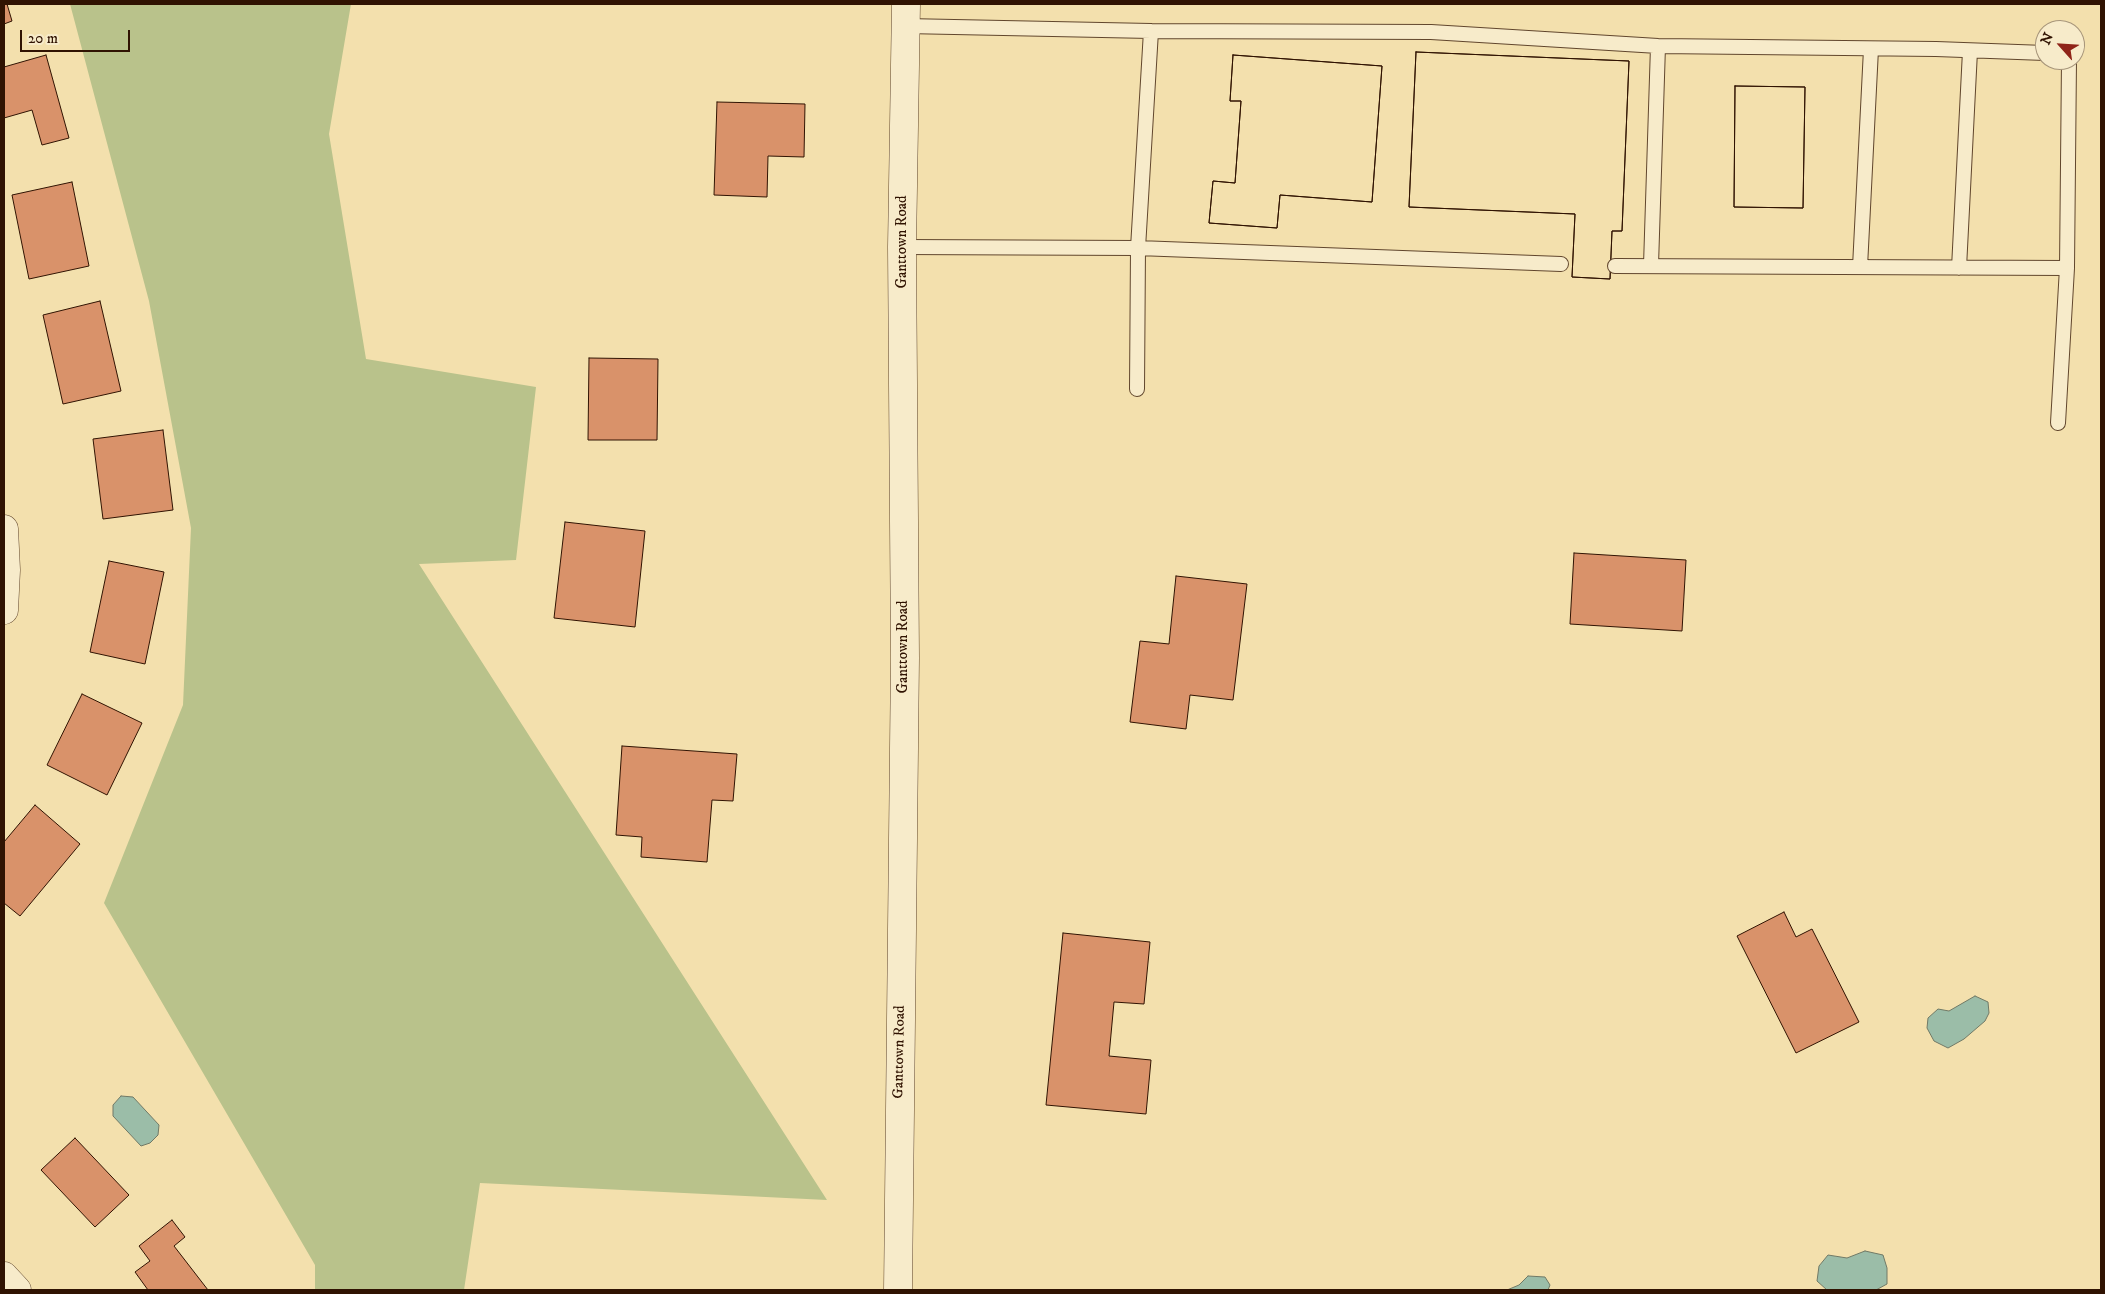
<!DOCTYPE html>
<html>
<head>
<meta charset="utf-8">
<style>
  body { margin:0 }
  #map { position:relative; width:2105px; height:1294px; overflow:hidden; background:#f3e0ad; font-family:"IM FELL DW Pica",serif }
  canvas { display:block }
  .frame { position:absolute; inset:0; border:5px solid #301302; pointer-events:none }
  .north { position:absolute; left:2035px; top:20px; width:50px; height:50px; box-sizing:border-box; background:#f7ebca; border:1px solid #a7957a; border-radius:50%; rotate:296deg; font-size:14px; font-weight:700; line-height:20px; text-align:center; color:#301302 }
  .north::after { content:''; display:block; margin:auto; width:18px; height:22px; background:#8f2418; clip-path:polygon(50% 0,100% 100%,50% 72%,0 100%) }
  .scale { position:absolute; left:20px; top:30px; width:110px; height:22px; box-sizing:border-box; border:2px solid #301302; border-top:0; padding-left:6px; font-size:15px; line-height:18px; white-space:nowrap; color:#301302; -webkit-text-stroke:4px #f7ebca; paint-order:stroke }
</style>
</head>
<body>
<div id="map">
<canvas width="2105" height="1294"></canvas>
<div class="frame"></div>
<div class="north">N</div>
<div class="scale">20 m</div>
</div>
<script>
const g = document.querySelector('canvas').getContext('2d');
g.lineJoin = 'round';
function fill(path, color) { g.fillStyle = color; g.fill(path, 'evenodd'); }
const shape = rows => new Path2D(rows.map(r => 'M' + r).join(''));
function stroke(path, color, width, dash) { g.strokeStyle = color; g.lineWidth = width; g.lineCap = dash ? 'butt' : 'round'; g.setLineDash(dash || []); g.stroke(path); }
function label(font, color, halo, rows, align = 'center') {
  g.font = font + ' "IM FELL DW Pica",serif'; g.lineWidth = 5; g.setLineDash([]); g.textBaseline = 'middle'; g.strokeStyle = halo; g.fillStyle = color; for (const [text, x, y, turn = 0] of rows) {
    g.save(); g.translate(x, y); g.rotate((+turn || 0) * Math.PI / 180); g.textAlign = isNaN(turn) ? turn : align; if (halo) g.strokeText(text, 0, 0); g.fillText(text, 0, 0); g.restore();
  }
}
const green = shape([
  [70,4,351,4,329,134,366,359,536,387,516,560,419,564,827,1200,480,1183,464,1290,315,1290,315,1265,104,903,183,705,191,528,149,301]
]);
const water = shape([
  [1975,996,1988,1002,1989,1013,1985,1021,1964,1039,1948,1048,1934,1041,1927,1028,1928,1018,1938,1009,1949,1011,1975,996],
  [121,1096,133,1097,159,1125,158,1135,150,1143,141,1146,113,1116,113,1105,121,1096],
  [1865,1251,1883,1255,1887,1268,1887,1284,1876,1290,1827,1290,1817,1281,1819,1266,1828,1255,1847,1258,1865,1251],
  [1528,1276,1545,1277,1550,1285,1548,1290,1507,1290,1519,1285,1528,1276]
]);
const building = shape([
  [4,4,7,4,12,21,4,24,4,4],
  [1416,52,1629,61,1622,231,1612,231,1610,279,1572,277,1575,214,1409,207,1416,52],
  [1416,52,1629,61,1622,231,1612,231,1610,279,1572,277,1575,214,1409,207,1416,52],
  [46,55,69,138,42,145,32,110,4,118,4,67,46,55],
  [1233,55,1382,66,1372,202,1280,195,1277,228,1209,223,1213,181,1235,183,1241,101,1230,101,1233,55],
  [1233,55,1382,66,1372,202,1280,195,1277,228,1209,223,1213,181,1235,183,1241,101,1230,101,1233,55],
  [1735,86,1805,87,1803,208,1734,207,1735,86],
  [1735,86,1805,87,1803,208,1734,207,1735,86],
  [717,102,805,104,804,157,768,156,767,197,714,195,717,102],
  [72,182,89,266,29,279,12,195,72,182],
  [100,301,121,391,63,404,43,315,100,301],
  [589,358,658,359,657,440,588,440,589,358],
  [163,430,173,510,103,519,93,439,163,430],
  [565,522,645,531,635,627,554,618,565,522],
  [1574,553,1686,560,1682,631,1570,624,1574,553],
  [109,561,164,572,145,664,90,652,109,561],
  [1176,576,1247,584,1233,700,1190,695,1186,729,1130,722,1140,641,1169,644,1176,576],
  [82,694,142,723,107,795,47,765,82,694],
  [622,746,737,754,733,801,712,800,707,862,641,857,642,837,616,835,622,746],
  [35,805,80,844,20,916,4,903,4,842,35,805],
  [1784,912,1796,937,1812,929,1859,1022,1796,1053,1737,936,1784,912],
  [1063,933,1150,942,1144,1004,1114,1002,1109,1056,1151,1060,1146,1114,1046,1105,1063,933],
  [75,1138,129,1195,95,1227,41,1170,75,1138],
  [172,1220,185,1237,174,1246,208,1290,148,1290,135,1272,150,1261,139,1246,172,1220]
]);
const service = shape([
  [905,26,1151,31,1431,32,1658,46,1936,49,2045,53],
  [902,247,1138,248,1561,264],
  [1651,265,1658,46],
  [1615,266,2067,268,2069,60],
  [1860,267,1871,49],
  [1959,268,1970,51],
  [1137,389,1138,248,1151,31],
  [2058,423,2067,268]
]);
const minor = shape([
  [4,529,6,570,4,610],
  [4,1276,17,1290]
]);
const tertiary = shape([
  [898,1290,905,658,902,247,906,4]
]);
const streetNames = [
  ["Ganttown Road",903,242,-90],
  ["Ganttown Road",904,647,-90],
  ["Ganttown Road",900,1052,-89]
];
fill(green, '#b9c28b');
fill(water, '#9bbda8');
stroke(water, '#707966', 1);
fill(building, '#d9926a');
stroke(building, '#301302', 1);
stroke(service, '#61462d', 16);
stroke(minor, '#61462d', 29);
stroke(tertiary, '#61462d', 29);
stroke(service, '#f7ebca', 14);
stroke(minor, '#f7ebca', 28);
stroke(tertiary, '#f7ebca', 28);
label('15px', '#301302', '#f7ebca', streetNames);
</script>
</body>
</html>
